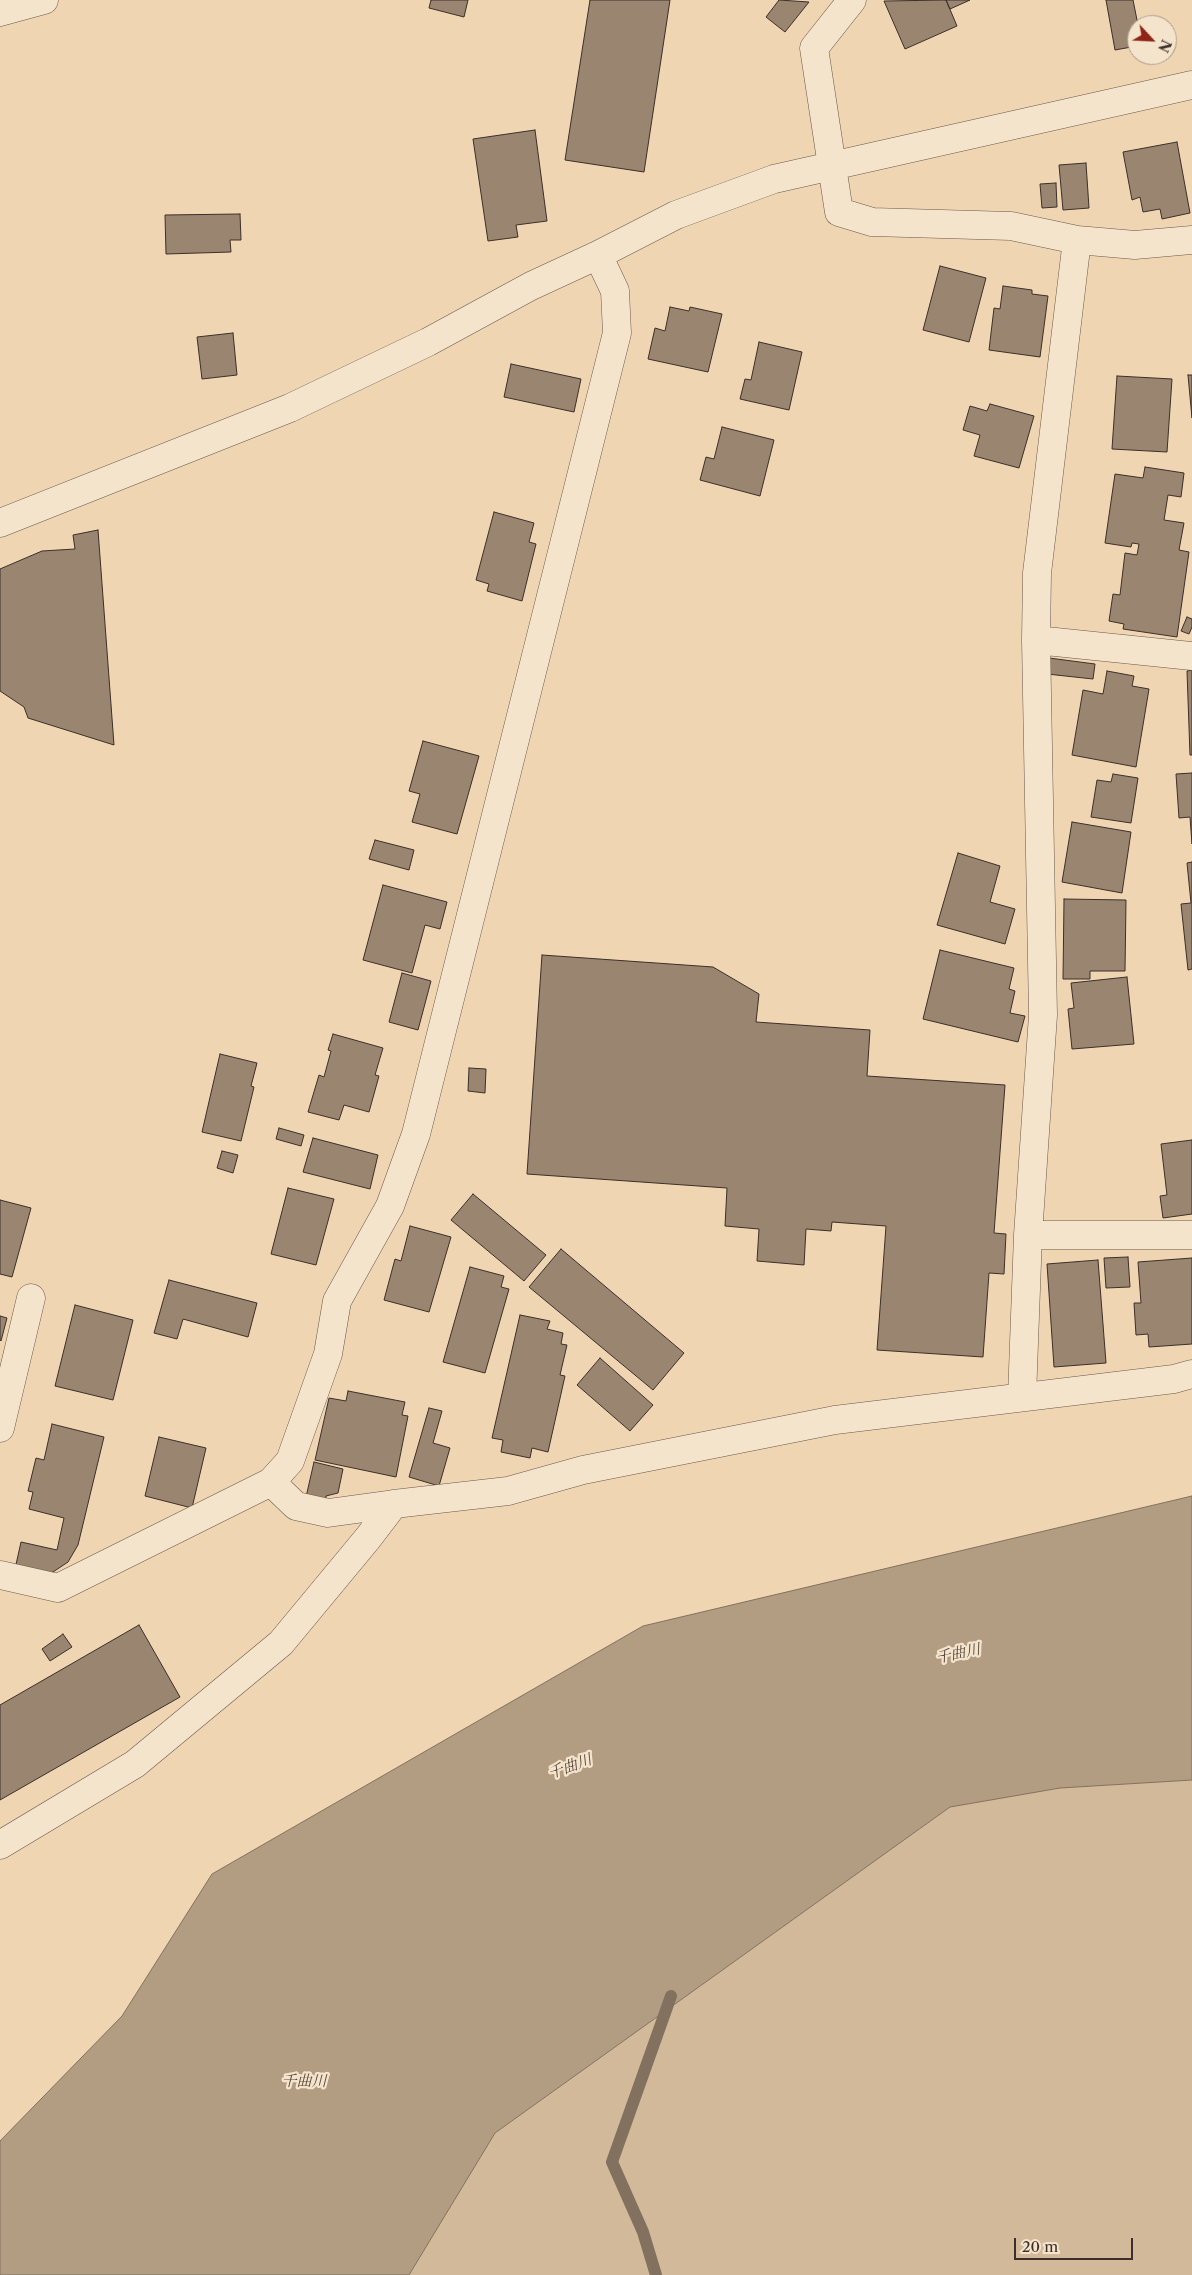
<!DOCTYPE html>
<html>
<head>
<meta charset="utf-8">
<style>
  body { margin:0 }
  #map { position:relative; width:1192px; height:2275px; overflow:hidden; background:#efd5b1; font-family:"Libre Caslon Text",serif }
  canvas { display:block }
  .north { position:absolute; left:1127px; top:15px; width:50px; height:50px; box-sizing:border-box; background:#f5e4cc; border:1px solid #ab9c8b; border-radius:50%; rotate:115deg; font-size:14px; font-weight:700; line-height:20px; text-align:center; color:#3c2f2a }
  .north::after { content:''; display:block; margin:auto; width:18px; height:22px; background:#8f2418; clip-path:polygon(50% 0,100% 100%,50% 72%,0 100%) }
  .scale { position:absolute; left:1014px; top:2238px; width:119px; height:22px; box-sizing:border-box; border:2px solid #3c2f2a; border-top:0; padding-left:6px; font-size:15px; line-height:18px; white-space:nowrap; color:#3c2f2a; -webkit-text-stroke:4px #f5e4cc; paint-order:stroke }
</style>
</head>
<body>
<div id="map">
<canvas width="1192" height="2275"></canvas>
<div class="north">N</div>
<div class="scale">20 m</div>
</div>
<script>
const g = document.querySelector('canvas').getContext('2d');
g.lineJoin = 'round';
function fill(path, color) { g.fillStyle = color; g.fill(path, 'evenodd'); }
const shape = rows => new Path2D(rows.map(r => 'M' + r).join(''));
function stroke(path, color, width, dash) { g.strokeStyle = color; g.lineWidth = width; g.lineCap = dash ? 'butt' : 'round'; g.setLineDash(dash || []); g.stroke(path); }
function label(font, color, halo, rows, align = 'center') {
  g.font = font + ' "Libre Caslon Text","Noto Serif JP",serif'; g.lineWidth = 4.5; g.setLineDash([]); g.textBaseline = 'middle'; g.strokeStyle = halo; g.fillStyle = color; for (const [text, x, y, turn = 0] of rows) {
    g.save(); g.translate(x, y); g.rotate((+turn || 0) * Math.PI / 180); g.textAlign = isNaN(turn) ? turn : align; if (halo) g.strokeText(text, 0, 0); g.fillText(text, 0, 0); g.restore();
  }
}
const green = shape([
  [1192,1780,1192,2275,409,2275,495,2133,950,1807,1060,1788]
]);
const water = shape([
  [1192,1496,1192,1780,1060,1788,950,1807,495,2133,409,2275,0,2275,0,2141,122,2016,212,1874,643,1626,1192,1496]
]);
const stream = shape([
  [656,2275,643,2232,612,2162,671,1996]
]);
const building = shape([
  [431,0,468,0,464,17,429,8,431,0],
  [590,0,670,0,644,172,565,160,590,0],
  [779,0,809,2,785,32,766,17,779,0],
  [946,0,957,26,905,49,884,1,946,0],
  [946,0,970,0,950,9,946,0],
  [1106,0,1133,0,1138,25,1137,46,1115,50,1106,0],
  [535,130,547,221,516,225,518,237,488,241,473,139,535,130],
  [1177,142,1190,213,1162,219,1160,209,1143,212,1140,197,1132,200,1123,152,1177,142],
  [1086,163,1089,208,1063,210,1059,165,1086,163],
  [1056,183,1057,207,1042,208,1040,184,1056,183],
  [240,214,241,240,230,240,231,252,166,254,165,215,240,214],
  [940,266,986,278,969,342,923,330,940,266],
  [1003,286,1032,290,1032,294,1048,296,1040,357,989,350,994,308,1000,309,1003,286],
  [670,307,689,311,690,307,722,314,708,372,648,359,655,328,665,331,670,307],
  [233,333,237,375,202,379,197,337,233,333],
  [759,342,802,352,789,410,740,399,745,379,751,380,759,342],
  [511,364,581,379,574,412,504,397,511,364],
  [1188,375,1192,375,1192,418,1188,375],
  [1117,376,1172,379,1167,452,1112,449,1117,376],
  [990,404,1034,416,1019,468,974,456,980,435,963,430,970,406,987,411,990,404],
  [722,427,774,440,760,496,700,480,706,457,714,459,722,427],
  [1145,467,1184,473,1181,497,1168,495,1164,520,1184,523,1179,550,1189,552,1177,637,1123,629,1124,624,1109,621,1113,594,1120,595,1125,553,1137,555,1139,544,1132,543,1131,547,1105,543,1115,474,1143,478,1145,467],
  [494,512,534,523,529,542,536,544,522,601,487,591,489,584,476,580,494,512],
  [98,530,114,745,28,718,24,707,0,691,0,569,42,551,75,549,73,535,98,530],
  [1187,617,1192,619,1192,627,1189,634,1181,631,1187,617],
  [1049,658,1095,664,1093,679,1047,674,1049,658],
  [1192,670,1192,755,1190,755,1187,671,1192,670],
  [1107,671,1134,676,1132,686,1149,689,1136,767,1072,755,1083,690,1103,694,1107,671],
  [423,741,479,756,457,834,412,822,420,794,409,791,423,741],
  [1192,773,1192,844,1190,817,1179,818,1176,774,1192,773],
  [1113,774,1138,778,1131,823,1091,817,1097,780,1111,782,1113,774],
  [1072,822,1131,832,1122,893,1062,882,1072,822],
  [375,840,414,850,409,870,369,859,375,840],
  [958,853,1000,866,990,902,1015,909,1005,944,937,925,958,853],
  [1192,862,1192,969,1188,970,1181,904,1191,903,1187,863,1192,862],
  [383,885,447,902,440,929,425,925,412,973,363,960,383,885],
  [1064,899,1126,900,1125,971,1090,971,1090,979,1063,979,1064,899],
  [940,950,1014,968,1009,989,1015,991,1010,1013,1025,1016,1018,1042,923,1019,940,950],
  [542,955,713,967,759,994,756,1022,870,1030,867,1076,1005,1085,994,1233,1006,1234,1004,1274,989,1273,983,1357,877,1350,886,1226,832,1222,831,1231,806,1229,804,1265,757,1261,759,1229,725,1226,727,1188,527,1174,542,955],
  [402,973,431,981,418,1030,389,1022,402,973],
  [1127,977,1134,1044,1072,1049,1068,1009,1074,1008,1071,983,1127,977],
  [333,1034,383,1048,375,1075,379,1076,369,1112,344,1105,339,1120,308,1112,319,1075,324,1077,331,1051,328,1050,333,1034],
  [220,1054,257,1063,251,1086,254,1087,241,1141,202,1132,220,1054],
  [469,1068,486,1069,485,1093,468,1091,469,1068],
  [279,1128,304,1135,301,1146,276,1139,279,1128],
  [313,1138,378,1155,370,1189,303,1172,313,1138],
  [1192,1140,1192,1214,1163,1218,1160,1196,1167,1195,1161,1144,1192,1140],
  [222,1151,238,1155,233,1173,217,1168,222,1151],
  [288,1188,334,1199,316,1265,271,1254,288,1188],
  [473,1194,546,1255,524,1281,451,1220,473,1194],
  [0,1200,31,1208,12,1277,0,1274,0,1200],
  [410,1226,451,1237,429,1312,384,1300,395,1259,401,1261,410,1226],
  [561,1249,684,1353,653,1390,529,1287,561,1249],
  [1128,1257,1130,1287,1106,1288,1104,1258,1128,1257],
  [1192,1258,1192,1344,1149,1347,1148,1334,1136,1335,1134,1303,1141,1303,1138,1262,1192,1258],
  [1098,1260,1106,1363,1054,1367,1047,1264,1098,1260],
  [470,1267,504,1276,501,1287,509,1289,485,1373,443,1362,470,1267],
  [169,1280,257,1303,248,1337,183,1319,177,1339,154,1333,169,1280],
  [75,1305,133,1320,113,1400,55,1386,75,1305],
  [520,1315,550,1321,547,1329,563,1333,561,1344,567,1345,560,1375,565,1376,548,1452,532,1448,530,1458,501,1452,503,1440,492,1438,520,1315],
  [0,1316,7,1318,1,1341,0,1340,0,1316],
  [600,1358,653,1405,630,1431,577,1385,600,1358],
  [348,1391,405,1402,402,1415,408,1416,396,1477,315,1460,329,1398,346,1401,348,1391],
  [429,1408,442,1411,433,1443,450,1448,439,1486,409,1477,429,1408],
  [52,1424,104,1437,78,1545,68,1562,47,1576,15,1569,21,1542,57,1550,64,1518,29,1509,33,1492,28,1491,36,1458,44,1460,52,1424],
  [159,1437,206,1448,192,1508,145,1496,159,1437],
  [314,1462,343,1469,338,1493,326,1496,326,1501,306,1497,314,1462],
  [139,1625,180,1697,0,1800,0,1705,139,1625],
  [63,1634,72,1647,50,1661,42,1649,63,1634]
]);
const minor = shape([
  [852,0,814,48,839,212,872,222,1011,226,1077,240,1135,245,1192,240],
  [0,12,44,0],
  [0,523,290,408,428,342,531,286,598,255,676,215,774,179,1192,85],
  [1036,640,1192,656],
  [1028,1235,1043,1015,1036,640,1037,573,1077,240],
  [1022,1397,1028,1235,1192,1235],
  [0,1428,31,1298],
  [271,1482,296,1506,328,1513,394,1504],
  [0,1575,58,1588,271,1482,290,1461,328,1354,337,1301,390,1206,416,1134,617,333,615,291,598,255],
  [0,1845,135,1764,281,1643,368,1538,394,1504,508,1491,583,1470,835,1420,1174,1379,1192,1374]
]);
const waterNames = [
  ["千曲川",958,1654,-12],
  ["千曲川",570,1767,-20],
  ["千曲川",304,2082]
];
fill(green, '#d1b99a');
fill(water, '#b29d83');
stroke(water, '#83715f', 1);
stroke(stream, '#83715f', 12);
fill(building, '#998570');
stroke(building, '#3c2f2a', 1);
stroke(minor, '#69584c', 29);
stroke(minor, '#f5e4cc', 28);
label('italic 15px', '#5a4a40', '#f5e4cc', waterNames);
</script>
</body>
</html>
